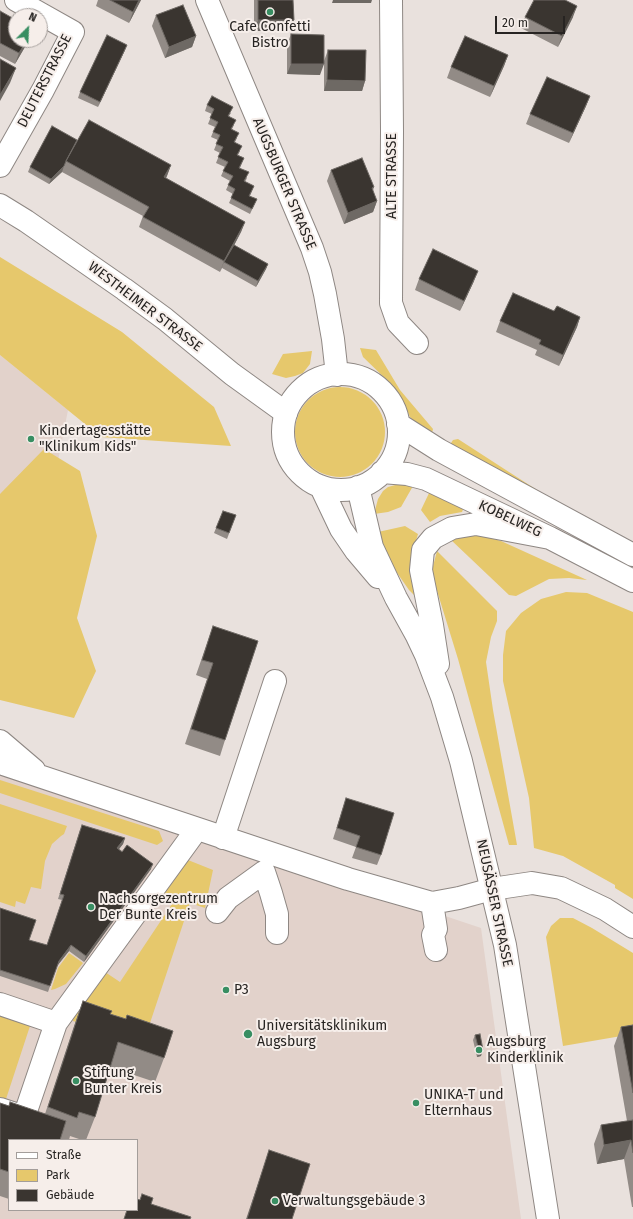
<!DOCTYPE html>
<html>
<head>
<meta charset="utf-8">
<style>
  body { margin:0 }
  #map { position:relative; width:633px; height:1219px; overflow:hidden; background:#e9e1dd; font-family:"Fira Sans",sans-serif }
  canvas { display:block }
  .legend { position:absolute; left:8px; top:1139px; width:130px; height:72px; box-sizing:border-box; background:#f6eeea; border:1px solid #a39d9a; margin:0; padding:5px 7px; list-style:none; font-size:12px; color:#272422 }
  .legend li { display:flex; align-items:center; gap:8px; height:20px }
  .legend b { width:20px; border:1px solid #a39d9a }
  .north { position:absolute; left:8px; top:8px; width:40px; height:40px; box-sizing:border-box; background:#f6eeea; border:1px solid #a39d9a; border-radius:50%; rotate:24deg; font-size:11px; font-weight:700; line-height:16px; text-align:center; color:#272422 }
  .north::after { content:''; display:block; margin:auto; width:14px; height:18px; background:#388e62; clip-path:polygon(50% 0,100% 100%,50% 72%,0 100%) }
  .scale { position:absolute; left:495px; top:16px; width:70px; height:18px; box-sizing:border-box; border:2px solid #272422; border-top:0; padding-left:5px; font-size:12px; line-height:14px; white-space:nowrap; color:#272422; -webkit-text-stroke:3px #f6eeea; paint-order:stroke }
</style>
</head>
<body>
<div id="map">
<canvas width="633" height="1219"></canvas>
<ul class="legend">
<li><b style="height:5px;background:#fff"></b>Straße</li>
<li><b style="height:11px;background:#e6c86c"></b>Park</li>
<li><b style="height:11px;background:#3a3530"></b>Gebäude</li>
</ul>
<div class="north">N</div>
<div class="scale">20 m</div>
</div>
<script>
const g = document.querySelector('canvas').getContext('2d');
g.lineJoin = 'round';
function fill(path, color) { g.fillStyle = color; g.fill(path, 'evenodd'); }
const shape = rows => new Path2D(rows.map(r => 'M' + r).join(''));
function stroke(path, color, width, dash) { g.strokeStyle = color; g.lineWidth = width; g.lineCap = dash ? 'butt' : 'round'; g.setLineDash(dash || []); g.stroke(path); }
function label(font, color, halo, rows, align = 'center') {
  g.font = font + ' "Fira Sans",sans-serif'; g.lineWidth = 4; g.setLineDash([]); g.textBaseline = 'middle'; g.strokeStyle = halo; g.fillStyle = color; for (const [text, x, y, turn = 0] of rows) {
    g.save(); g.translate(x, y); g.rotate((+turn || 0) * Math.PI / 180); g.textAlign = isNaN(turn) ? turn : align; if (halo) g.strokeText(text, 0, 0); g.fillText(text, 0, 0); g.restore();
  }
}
const built = shape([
  [0,355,68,410,55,476,0,559],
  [0,767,481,928,521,1219,0,1219],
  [9,1140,137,1140,137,1210,9,1210]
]);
const green = shape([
  [0,257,122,332,214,407,231,446,101,437,0,355],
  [360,348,376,350,400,390,433,429,431,437,421,430,410,417,400,396,392,385,363,357],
  [312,351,310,364,303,373,295,376,286,378,272,374,283,354],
  '295 432a45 45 0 1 1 90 0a45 45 0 1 1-90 0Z',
  [458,439,509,472,576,515,449,446,453,440],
  [44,449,80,471,97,536,77,618,96,671,74,718,0,700,0,494],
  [399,484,413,486,401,507,388,512,374,514,378,499,383,491,388,487],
  [430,491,464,507,462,512,440,516,430,522,421,510],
  [405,526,418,534,410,561,417,598,409,590,393,567,378,532],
  [477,534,501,541,587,580,569,578,549,579,516,596,509,595,450,539],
  [437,551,497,611,497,621,491,637,486,662,493,710,517,845,509,845,458,659,434,581,432,570],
  [566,592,587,593,633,612,633,899,615,888,615,885,563,856,534,848,529,798,503,681,503,655,506,631,521,613,541,599],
  [0,780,159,831,163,841,157,845,0,793],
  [0,804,67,826,64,834,61,836,52,844,45,861,41,889,31,887,25,904,16,901,15,907,0,902],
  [183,858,213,870,205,908,190,903,143,1044,73,1021,74,1007,102,970,120,982,174,901,162,893],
  [560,918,573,918,592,928,633,953,633,1034,563,1046,546,937,551,926],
  [69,953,83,963,66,984,55,989,51,990,58,968],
  [0,1016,30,1026,6,1099,0,1097]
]);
const minor = shape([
  [207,0,312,248,320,272,325,294,333,339,337,375],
  [391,0,392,131,391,303,398,323,417,343],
  [0,166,43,90,73,32,16,0],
  [0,205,26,221,124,289,165,319,232,374,286,413],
  [0,741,34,770],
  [0,763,348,879,432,903,459,898,492,889,532,883,561,888,605,909,633,927],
  [223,838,275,681],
  [432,903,436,929,433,935,436,950],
  [217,912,228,898,264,872,271,893,277,914,277,933],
  [0,1004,56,1023],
  [0,1109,24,1117,56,1023,197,829]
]);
const major = shape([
  '283 432a58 58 0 1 1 116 0a58 58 0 1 1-116 0Z',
  [398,424,439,450,633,555],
  [382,472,407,474,426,479,550,538,633,581],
  [321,487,341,529,356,551,378,577],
  [358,487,372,547,396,598,417,636,426,655,442,697,461,761,505,945,548,1219],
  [438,664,432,625,421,570,423,550,433,538,452,528,476,524,550,538]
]);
const wall = shape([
  [98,0,141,0,129,23,96,6],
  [254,0,293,0,294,20,290,31,254,31],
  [0,11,16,40,29,40,15,64,0,56],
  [156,15,196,36,192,47,165,58,152,26],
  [525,17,573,17,558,47,521,28],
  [291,34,320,75,287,74,287,45],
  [125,50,98,107,78,98,80,92],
  [328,50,365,81,362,91,324,91,324,61],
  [508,55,504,66,490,97,447,78,451,67],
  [590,96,586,106,569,143,526,124,530,114],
  [207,105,231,113,229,116,234,125,232,129,237,138,235,142,240,151,238,155,244,158,240,168,247,178,245,182,254,186,250,196,257,199,250,214,229,203,233,194,226,190,230,181,221,176,225,167,216,163,220,153,214,150,218,140,211,137,215,127,208,124,212,114,205,111],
  [77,140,171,165,166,178,245,222,241,232,234,245,268,264,266,269,256,287,222,268,220,272,139,227,143,216,62,172,49,184,28,172,30,167],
  [331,170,374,187,373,191,377,201,373,212,344,224,327,181],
  [419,279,474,281,460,311,415,290],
  [554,311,580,317,577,327,559,366,535,355,537,350,496,332,500,321],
  [223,511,236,515,227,539,214,533],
  [213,626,225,740,220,756,185,744,207,679,196,675],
  [346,798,381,855,377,865,352,858,356,847,333,839],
  [80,830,125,838,123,844,119,849,151,869,84,962,69,951,57,966,48,992,0,976,0,908,29,940,47,945,62,900,58,899],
  [83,1001,110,1014,164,1058,155,1082,110,1067,95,1117,86,1140,82,1140,70,1136,69,1140,62,1140,60,1139,9,1140,9,1199,0,1196,0,1103,9,1106,45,1114,74,1026],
  [633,1025,633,1207,632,1207,624,1159,597,1164,594,1144,601,1125,627,1121,614,1046,621,1027],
  [475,1035,481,1056,477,1057,473,1040],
  [269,1150,292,1219,246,1219,263,1169]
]);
const shadedWall = shape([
  [139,0,141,0,129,23,133,12],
  [333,0,372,0,371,3,332,3],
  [577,6,573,17,558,47,562,36],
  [258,20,294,20,290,31,254,31],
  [196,36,192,47,165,58,169,47],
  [27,40,29,40,15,64,19,53],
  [127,45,125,50,98,107,100,102],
  [508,55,504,66,490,97,494,86],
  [291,64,324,64,320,75,287,74],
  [16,68,10,83,0,101,0,95],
  [327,80,365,81,362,91,324,91],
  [590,96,586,106,569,143,573,133],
  [171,165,167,176,161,188,164,177],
  [64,166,62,172,49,184,51,179],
  [377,201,373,212,344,224,348,213],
  [245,222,241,232,225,263,224,262,220,272,224,261],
  [268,264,266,269,256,287,258,281],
  [478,271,474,281,460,311,464,301],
  [580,317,577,327,559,366,563,355],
  [125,838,123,844,115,854,117,848],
  [153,864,151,869,84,962,86,956],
  [71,945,69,951,57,966,59,961],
  [483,1050,481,1056,477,1057,479,1051],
  [631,1140,624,1159,597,1164,604,1145]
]);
const building = shape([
  [110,0,139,0,133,12,110,0],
  [258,0,293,0,294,20,258,20,258,0],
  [534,0,565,0,577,6,562,36,525,17,534,0],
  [183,5,196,36,169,47,156,15,183,5],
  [0,11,16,20,16,40,27,40,19,53,0,43,0,11],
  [291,34,324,35,324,64,291,64,291,34],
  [107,35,127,45,100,102,80,92,107,35],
  [465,36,508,55,494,86,451,67,465,36],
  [328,50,366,50,365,81,327,80,328,50],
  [0,59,16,68,0,95,0,59],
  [547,77,590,96,573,133,530,114,547,77],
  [212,96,233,107,228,116,236,120,231,129,239,133,234,142,242,146,237,155,244,158,239,168,249,172,244,181,254,186,249,196,257,199,252,209,231,198,235,189,228,185,233,176,223,171,228,162,218,157,223,147,216,144,220,135,213,132,218,122,210,118,214,109,207,105,212,96],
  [89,120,171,165,164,177,245,222,224,261,143,217,149,207,66,161,89,120],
  [52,126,77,140,66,161,64,166,51,179,30,167,52,126],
  [362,158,374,187,372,188,377,201,348,213,331,170,362,158],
  [234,245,268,264,258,281,224,262,234,245],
  [433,249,478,271,464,301,419,279,433,249],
  [513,293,554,311,557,306,580,317,563,355,539,344,541,340,500,321,513,293],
  [223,511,236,515,229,533,216,528,223,511],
  [213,626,258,641,225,740,191,729,213,663,202,660,213,626],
  [346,798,394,813,381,855,356,847,360,836,337,828,346,798],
  [82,825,125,838,117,848,122,852,127,845,153,864,86,956,71,945,59,961,50,986,0,970,0,908,36,920,29,940,47,945,64,895,60,894,82,825],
  [83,1001,112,1011,110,1014,126,1019,127,1015,173,1031,164,1058,118,1042,95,1117,79,1112,77,1118,48,1107,83,1001],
  [633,1025,633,1093,621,1027,633,1025],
  [480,1034,483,1050,479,1051,475,1035,480,1034],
  [10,1102,66,1121,60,1140,9,1140,9,1172,0,1169,0,1103,9,1106,10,1102],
  [633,1120,633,1153,631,1140,604,1145,601,1125,633,1120],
  [269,1150,310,1164,292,1219,247,1219,269,1150],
  [142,1194,153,1198,151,1204,191,1217,190,1219,124,1219,127,1210,137,1210,137,1199,140,1200,142,1194]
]);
const markers = [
  [270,12,4,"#388e62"],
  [31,439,4,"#388e62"],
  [91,907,4,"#388e62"],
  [226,990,4,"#388e62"],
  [248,1034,5,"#388e62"],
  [479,1050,4,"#388e62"],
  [76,1081,4,"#388e62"],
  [416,1103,4,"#388e62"],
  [275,1201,4,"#388e62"]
];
const poiNames = [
  ["Cafe Confetti",270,27,"center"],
  ["Bistro",270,43,"center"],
  ["Kindertagesstätte",39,431],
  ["\"Klinikum Kids\"",39,447],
  ["Nachsorgezentrum",99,899],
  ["Der Bunte Kreis",99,915],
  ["P3",234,990],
  ["Universitätsklinikum",257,1026],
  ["Augsburg",257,1042],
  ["Augsburg",487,1042],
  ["Kinderklinik",487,1058],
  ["Stiftung",84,1073],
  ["Bunter Kreis",84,1089],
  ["UNIKA-T und",424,1095],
  ["Elternhaus",424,1111],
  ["Verwaltungsgebäude 3",283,1201]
];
const streetNames = [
  ["DEUTERSTRASSE",45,81,-63],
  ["ALTE STRASSE",392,176,-90],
  ["AUGSBURGER STRASSE",284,184,67],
  ["WESTHEIMER STRASSE",145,307,37],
  ["KOBELWEG",510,519,25],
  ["NEUSÄSSER STRASSE",494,903,78]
];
fill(built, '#e2d2cb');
fill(green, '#e6c86c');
stroke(minor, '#8e8783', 24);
stroke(major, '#8e8783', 24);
stroke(minor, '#fff', 22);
stroke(major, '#fff', 22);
fill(wall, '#928b86');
fill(shadedWall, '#6e6964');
fill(building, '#3a3530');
stroke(building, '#6e6964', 1);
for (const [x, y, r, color] of markers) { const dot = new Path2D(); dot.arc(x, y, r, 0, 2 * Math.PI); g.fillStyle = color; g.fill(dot); stroke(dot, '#f6eeea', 1.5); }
label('14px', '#272422', '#f6eeea', poiNames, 'left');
label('14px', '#272422', '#f6eeea', streetNames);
</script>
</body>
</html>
